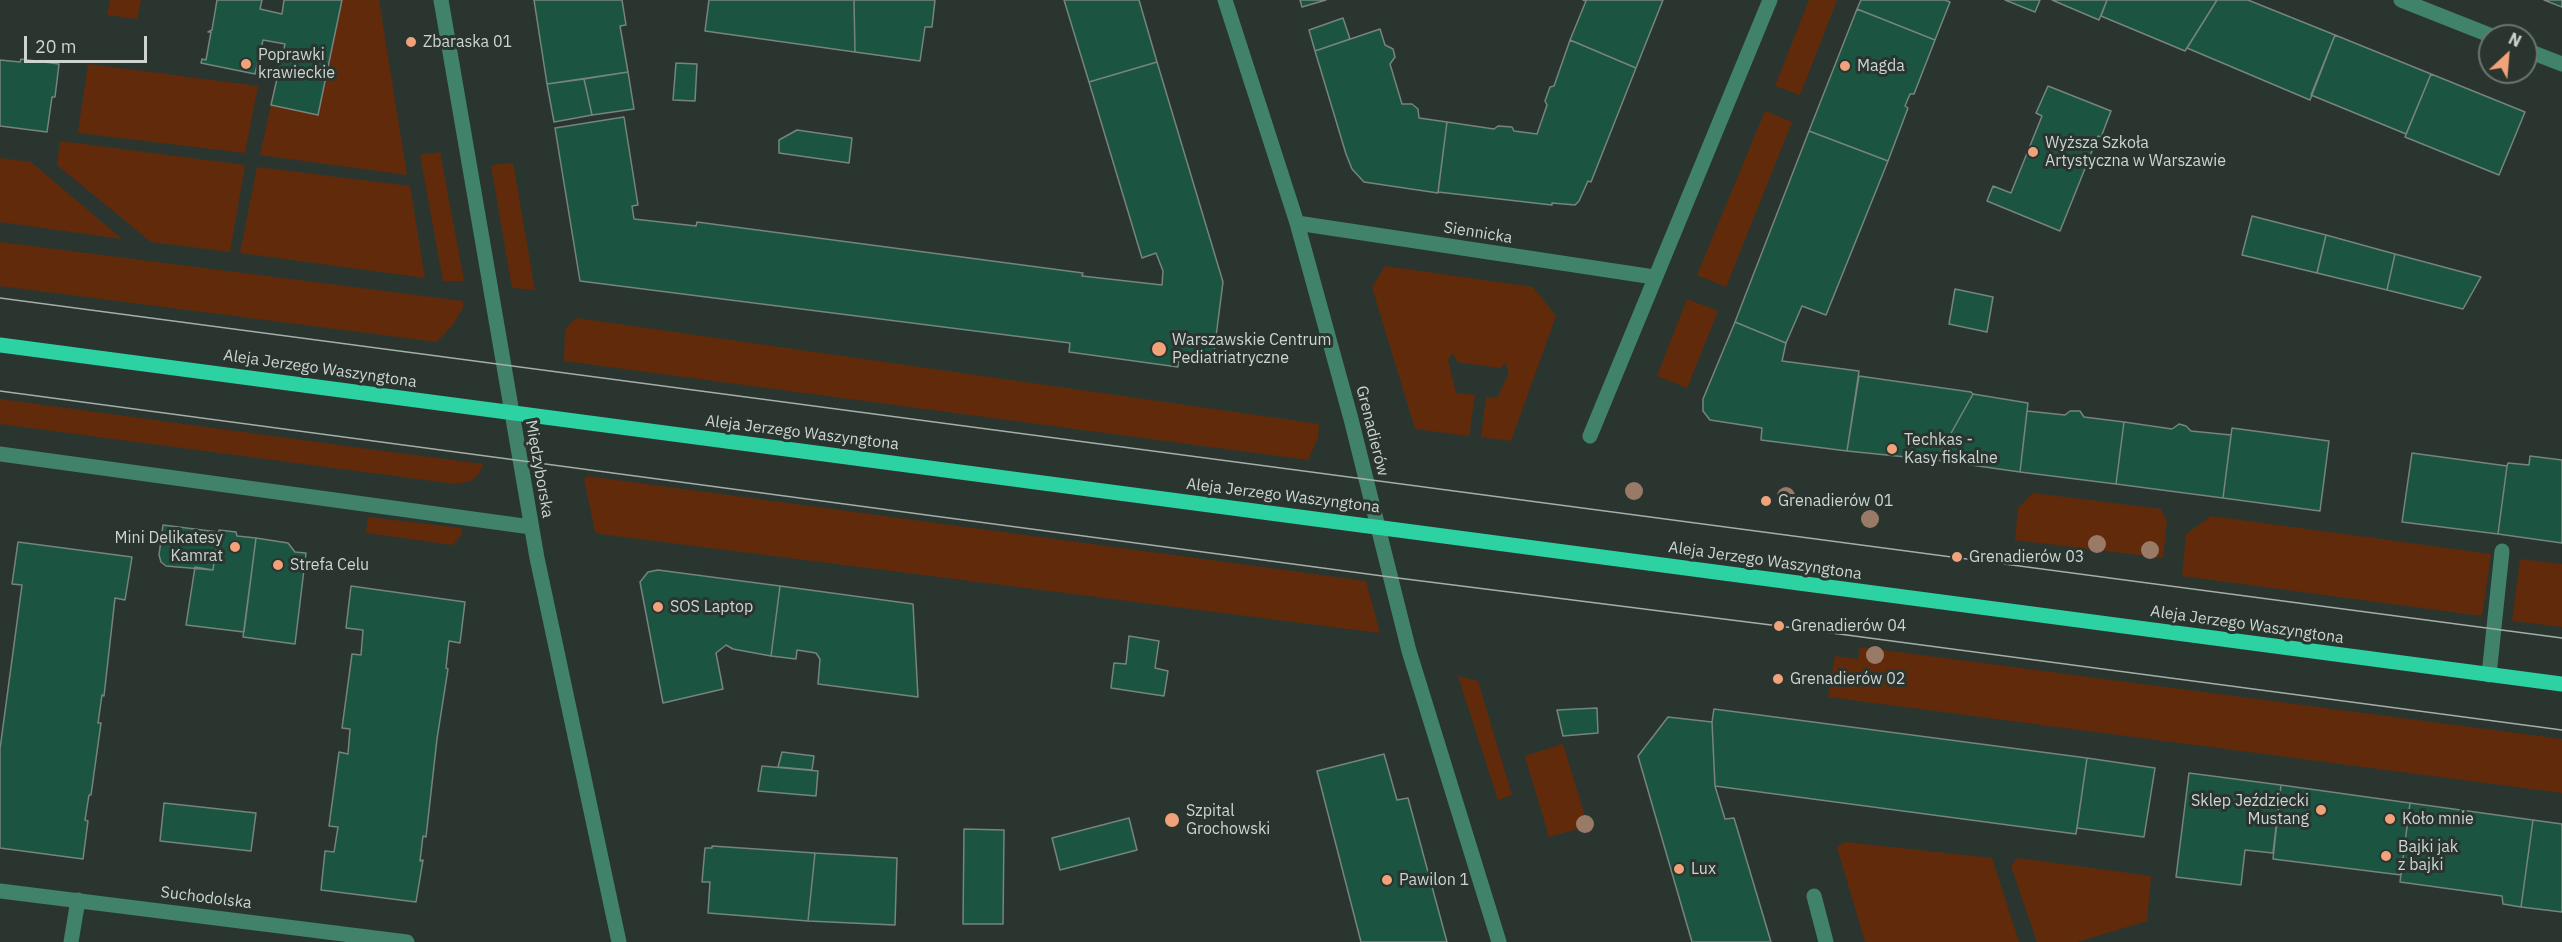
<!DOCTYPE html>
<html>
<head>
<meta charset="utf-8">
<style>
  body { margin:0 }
  #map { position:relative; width:2562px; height:942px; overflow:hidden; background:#2a3530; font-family:"IBM Plex Sans",sans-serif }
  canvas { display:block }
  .north { position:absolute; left:2478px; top:24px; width:60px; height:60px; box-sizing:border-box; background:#2a3530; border:2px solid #6b7570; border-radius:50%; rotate:26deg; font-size:16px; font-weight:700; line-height:24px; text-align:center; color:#cdd4d1 }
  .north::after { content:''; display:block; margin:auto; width:21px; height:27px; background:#f0a27a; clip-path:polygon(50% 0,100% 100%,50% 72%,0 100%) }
  .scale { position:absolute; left:24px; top:36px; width:123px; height:27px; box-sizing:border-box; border:3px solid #cdd4d1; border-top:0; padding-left:8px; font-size:18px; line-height:21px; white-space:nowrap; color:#cdd4d1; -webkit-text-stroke:4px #2a3530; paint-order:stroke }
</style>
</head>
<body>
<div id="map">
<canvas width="2562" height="942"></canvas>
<div class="north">N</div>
<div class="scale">20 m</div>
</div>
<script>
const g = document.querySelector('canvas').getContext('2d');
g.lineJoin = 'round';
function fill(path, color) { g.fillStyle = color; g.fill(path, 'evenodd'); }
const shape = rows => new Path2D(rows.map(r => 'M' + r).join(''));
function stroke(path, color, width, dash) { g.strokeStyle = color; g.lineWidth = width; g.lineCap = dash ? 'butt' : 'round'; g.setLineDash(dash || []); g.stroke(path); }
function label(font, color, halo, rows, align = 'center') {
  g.font = font + ' "IBM Plex Sans",sans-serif'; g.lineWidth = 6; g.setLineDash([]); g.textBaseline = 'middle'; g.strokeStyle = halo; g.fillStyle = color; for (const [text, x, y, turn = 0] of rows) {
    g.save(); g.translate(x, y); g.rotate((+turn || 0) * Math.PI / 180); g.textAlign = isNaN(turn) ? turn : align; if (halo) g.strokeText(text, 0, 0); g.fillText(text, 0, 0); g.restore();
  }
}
const green = shape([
  [110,0,141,0,137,19,107,15],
  [342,0,379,0,407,175,260,155,271,105,318,115],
  [1809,0,1837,0,1800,95,1775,86],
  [88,64,258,86,245,153,78,133],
  [1765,111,1792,122,1726,287,1697,275],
  [60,141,245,165,230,252,151,242,57,165],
  [440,152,464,281,443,281,420,155],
  [0,158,31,162,122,239,0,222],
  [513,163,535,290,512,288,491,165],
  [257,167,410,186,425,278,240,253],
  [0,242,463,301,463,308,452,326,437,342,0,286],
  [1385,266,1533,287,1556,316,1511,441,1481,437,1486,397,1497,398,1509,373,1505,363,1500,368,1457,362,1453,353,1448,360,1456,393,1475,395,1469,436,1415,429,1372,287],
  [1687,299,1718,311,1687,388,1657,376],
  [576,318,1319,424,1318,438,1308,460,564,361,565,329],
  [0,399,383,451,483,464,479,474,471,481,455,484,0,424],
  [587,476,1366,581,1380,633,600,534,595,532,584,479],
  [2033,493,2161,509,2167,521,2163,558,2015,540,2018,508],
  [2211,516,2491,554,2482,616,2182,576,2186,534],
  [368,517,461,528,462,534,453,545,366,533],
  [2520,559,2562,564,2562,627,2512,621],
  [1860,647,2562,739,2562,793,1828,697,1835,656,1858,659],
  [1458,676,1478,681,1512,795,1498,800],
  [1563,744,1588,826,1549,837,1525,756],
  [1845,842,1992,858,2019,942,1865,942,1837,847],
  [2018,858,2151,876,2147,921,2077,942,2037,942,2011,866]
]);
const building = shape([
  [217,0,262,0,260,9,282,14,284,0,342,0,318,115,271,105,285,44,263,40,255,74,201,63,202,59,206,60,211,32,208,32,212,30,217,0],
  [534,0,622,0,626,25,620,26,628,72,547,84,534,0],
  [709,0,854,0,855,52,705,31,709,0],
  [854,0,935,0,932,27,925,27,920,61,855,52,854,0],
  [1064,0,1139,0,1157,62,1089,82,1064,0],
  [1300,0,1326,0,1302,7,1300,0],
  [1583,0,1663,0,1636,68,1570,40,1586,1,1583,0],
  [1861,0,1945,0,1950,2,1935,40,1857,9,1861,0],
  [2005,0,2040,0,2035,12,2005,0],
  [2052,0,2107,0,2099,20,2052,0],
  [2107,0,2217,0,2185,51,2101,16,2107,0],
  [2217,0,2248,0,2335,35,2310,100,2187,48,2217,0],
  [2544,0,2562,0,2562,7,2544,0],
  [1857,9,1935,40,1914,94,1910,94,1905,106,1908,108,1888,161,1809,131,1857,9],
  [1343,18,1350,39,1315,51,1309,30,1343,18],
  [1380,29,1385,45,1393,49,1395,57,1390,64,1402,104,1412,104,1418,109,1419,118,1447,122,1438,193,1364,182,1352,169,1346,154,1315,51,1380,29],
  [2335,35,2431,74,2406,134,2311,95,2335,35],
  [1570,40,1636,68,1591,182,1588,181,1579,201,1575,205,1552,203,1552,205,1438,192,1447,122,1494,129,1498,126,1512,127,1514,131,1537,134,1547,105,1545,101,1550,87,1554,86,1570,40],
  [21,59,59,64,55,97,52,97,47,132,0,126,0,60,20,62,21,59],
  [1157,62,1223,282,1213,360,1179,356,1178,367,1069,352,1070,343,580,281,555,128,624,117,638,205,632,206,634,219,696,226,697,222,1083,273,1082,276,1162,285,1163,271,1156,253,1142,258,1089,82,1157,62],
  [676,63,697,64,695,101,673,100,676,63],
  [628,72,634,109,592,115,584,79,628,72],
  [2431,74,2525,112,2499,175,2405,137,2431,74],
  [584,79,592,115,554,122,547,84,584,79],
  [2048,86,2111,111,2101,137,2098,136,2060,231,1987,201,1993,186,2011,193,2042,116,2036,113,2048,86],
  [797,130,852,138,849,163,779,153,779,140,797,130],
  [1809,131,1888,161,1826,315,1802,306,1786,343,1735,322,1809,131],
  [2252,216,2326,235,2317,273,2242,255,2252,216],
  [2326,235,2395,254,2387,290,2317,273,2326,235],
  [2395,254,2451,269,2481,277,2463,309,2387,290,2395,254],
  [1955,289,1993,297,1987,332,1949,324,1955,289],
  [1735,322,1786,343,1782,361,1859,371,1847,451,1761,440,1762,428,1710,420,1703,411,1703,399,1735,322],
  [1859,376,1971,392,1973,394,1936,460,1847,451,1859,376],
  [1973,394,2028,403,2020,472,1936,460,1973,394],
  [2027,411,2065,415,2070,411,2080,411,2084,417,2124,422,2116,484,2020,472,2027,411],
  [2124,422,2172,429,2179,424,2186,426,2191,431,2231,435,2223,498,2116,484,2124,422],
  [2232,428,2329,441,2320,511,2223,498,2232,428],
  [2412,453,2507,466,2498,534,2402,522,2412,453],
  [2530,456,2562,460,2562,543,2498,534,2507,466,2508,463,2529,465,2530,456],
  [163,525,218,532,213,570,166,566,161,562,159,555,163,525],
  [219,530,236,532,237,536,256,538,244,632,186,625,195,567,213,570,219,530],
  [256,538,288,543,295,552,306,553,295,644,243,637,256,538],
  [18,542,132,557,125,600,115,598,104,696,102,695,98,723,101,723,91,795,89,795,85,820,88,821,83,859,0,848,0,749,22,585,12,584,18,542],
  [658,570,780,586,771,656,733,649,726,645,716,653,723,689,663,703,640,582,648,572,658,570],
  [351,586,465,602,460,643,449,641,446,668,448,669,437,739,426,837,423,836,420,861,423,860,416,902,321,890,325,851,334,852,338,827,329,826,339,752,348,754,350,729,342,728,352,654,361,655,363,630,346,628,351,586],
  [780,586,913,604,918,697,818,684,820,659,816,653,797,650,796,659,771,656,780,586],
  [1129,636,1159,641,1155,668,1168,671,1164,696,1111,688,1114,663,1126,664,1129,636],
  [1597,708,1598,733,1563,736,1557,710,1597,708],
  [1714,709,2087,758,2076,834,1715,786,1712,722,1714,709],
  [1668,717,1712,722,1715,786,1725,819,1734,818,1771,942,1692,942,1638,756,1668,717],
  [782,752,814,756,812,770,778,767,782,752],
  [1384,754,1397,800,1408,798,1447,942,1361,942,1317,771,1384,754],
  [2087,758,2155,768,2144,837,2077,828,2087,758],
  [762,766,818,771,816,796,758,791,762,766],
  [2189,773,2281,785,2273,853,2245,850,2241,885,2176,877,2189,773],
  [2281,785,2410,803,2401,875,2273,859,2281,785],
  [164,803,256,813,251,851,160,841,164,803],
  [2410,803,2533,820,2521,907,2503,904,2502,896,2400,882,2410,803],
  [1129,818,1137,850,1060,870,1052,838,1129,818],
  [2533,820,2562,824,2562,912,2521,907,2533,820],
  [964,829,1004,830,1003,924,963,924,964,829],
  [712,846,815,853,808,921,708,913,710,882,702,882,705,848,712,848,712,846],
  [815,853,897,858,895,925,808,921,815,853]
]);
const minor = shape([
  [441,0,537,558,619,942],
  [1225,0,1297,223,1351,419,1409,651,1499,942],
  [2401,0,2492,36],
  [2526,50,2562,64],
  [1297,223,1654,277],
  [1590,436,1770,0],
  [0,454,531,527],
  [2489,675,2502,551],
  [0,891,407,942],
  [1814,896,1826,942],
  [71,942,78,900]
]);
const major = shape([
  [0,345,2562,684]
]);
const tram = shape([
  [0,298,2562,638],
  [0,391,1390,577,1779,626,2562,730]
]);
const trees = [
  [1634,491],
  [1786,496],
  [1870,519],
  [2097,544],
  [2150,550],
  [1875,655],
  [1585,824]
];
const markers = [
  [411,42,6,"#f0a27a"],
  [246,64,6,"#f0a27a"],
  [1845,66,6,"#f0a27a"],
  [2033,152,6,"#f0a27a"],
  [1159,349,8,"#f0a27a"],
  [1892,449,6,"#f0a27a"],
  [1766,501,6,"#f0a27a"],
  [235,547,6,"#f0a27a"],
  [1957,557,6,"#f0a27a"],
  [278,565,6,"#f0a27a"],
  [658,607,6,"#f0a27a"],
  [1779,626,6,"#f0a27a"],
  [1778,679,6,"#f0a27a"],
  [2321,810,6,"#f0a27a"],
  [2390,819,6,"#f0a27a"],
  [1172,820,8,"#f0a27a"],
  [2386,856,6,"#f0a27a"],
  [1679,869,6,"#f0a27a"],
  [1387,880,6,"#f0a27a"]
];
const poiNames = [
  ["Zbaraska 01",423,42],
  ["Poprawki",258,55],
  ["krawieckie",258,73],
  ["Magda",1857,66],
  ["Wyższa Szkoła",2045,143],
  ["Artystyczna w Warszawie",2045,161],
  ["Warszawskie Centrum",1172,340],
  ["Pediatriatryczne",1172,358],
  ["Techkas -",1904,440],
  ["Kasy fiskalne",1904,458],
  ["Grenadierów 01",1778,501],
  ["Mini Delikatesy",223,538,"right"],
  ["Kamrat",223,556,"right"],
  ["Grenadierów 03",1969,557],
  ["Strefa Celu",290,565],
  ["SOS Laptop",670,607],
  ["Grenadierów 04",1791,626],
  ["Grenadierów 02",1790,679],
  ["Sklep Jeździecki",2309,801,"right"],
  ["Mustang",2309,819,"right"],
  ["Szpital",1186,811],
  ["Grochowski",1186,829],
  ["Koło mnie",2402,819],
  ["Bajki jak",2398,847],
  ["z bajki",2398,865],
  ["Lux",1691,869],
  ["Pawilon 1",1399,880]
];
const streetNames = [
  ["Siennicka",1478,233,9],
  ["Aleja Jerzego Waszyngtona",320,369,8],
  ["Grenadierów",1372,431,76],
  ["Aleja Jerzego Waszyngtona",802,433,7],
  ["Międzyborska",539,469,80],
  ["Aleja Jerzego Waszyngtona",1283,496,7],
  ["Aleja Jerzego Waszyngtona",1765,561,8],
  ["Aleja Jerzego Waszyngtona",2247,625,8],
  ["Suchodolska",206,898,7]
];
fill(green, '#612b0b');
fill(building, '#1b5542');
stroke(building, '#77847e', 1.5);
stroke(minor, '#40836a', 15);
stroke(major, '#2cd2a1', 15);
stroke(tram, '#a6aeaa', 1.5);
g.fillStyle = '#997a67';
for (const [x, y] of trees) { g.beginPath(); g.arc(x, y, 9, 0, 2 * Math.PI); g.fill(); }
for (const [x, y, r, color] of markers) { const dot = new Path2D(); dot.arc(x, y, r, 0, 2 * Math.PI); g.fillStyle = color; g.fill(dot); stroke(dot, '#2a3530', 2); }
label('16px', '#cdd4d1', '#2a3530', poiNames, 'left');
label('16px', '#cdd4d1', '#2a3530', streetNames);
</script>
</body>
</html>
